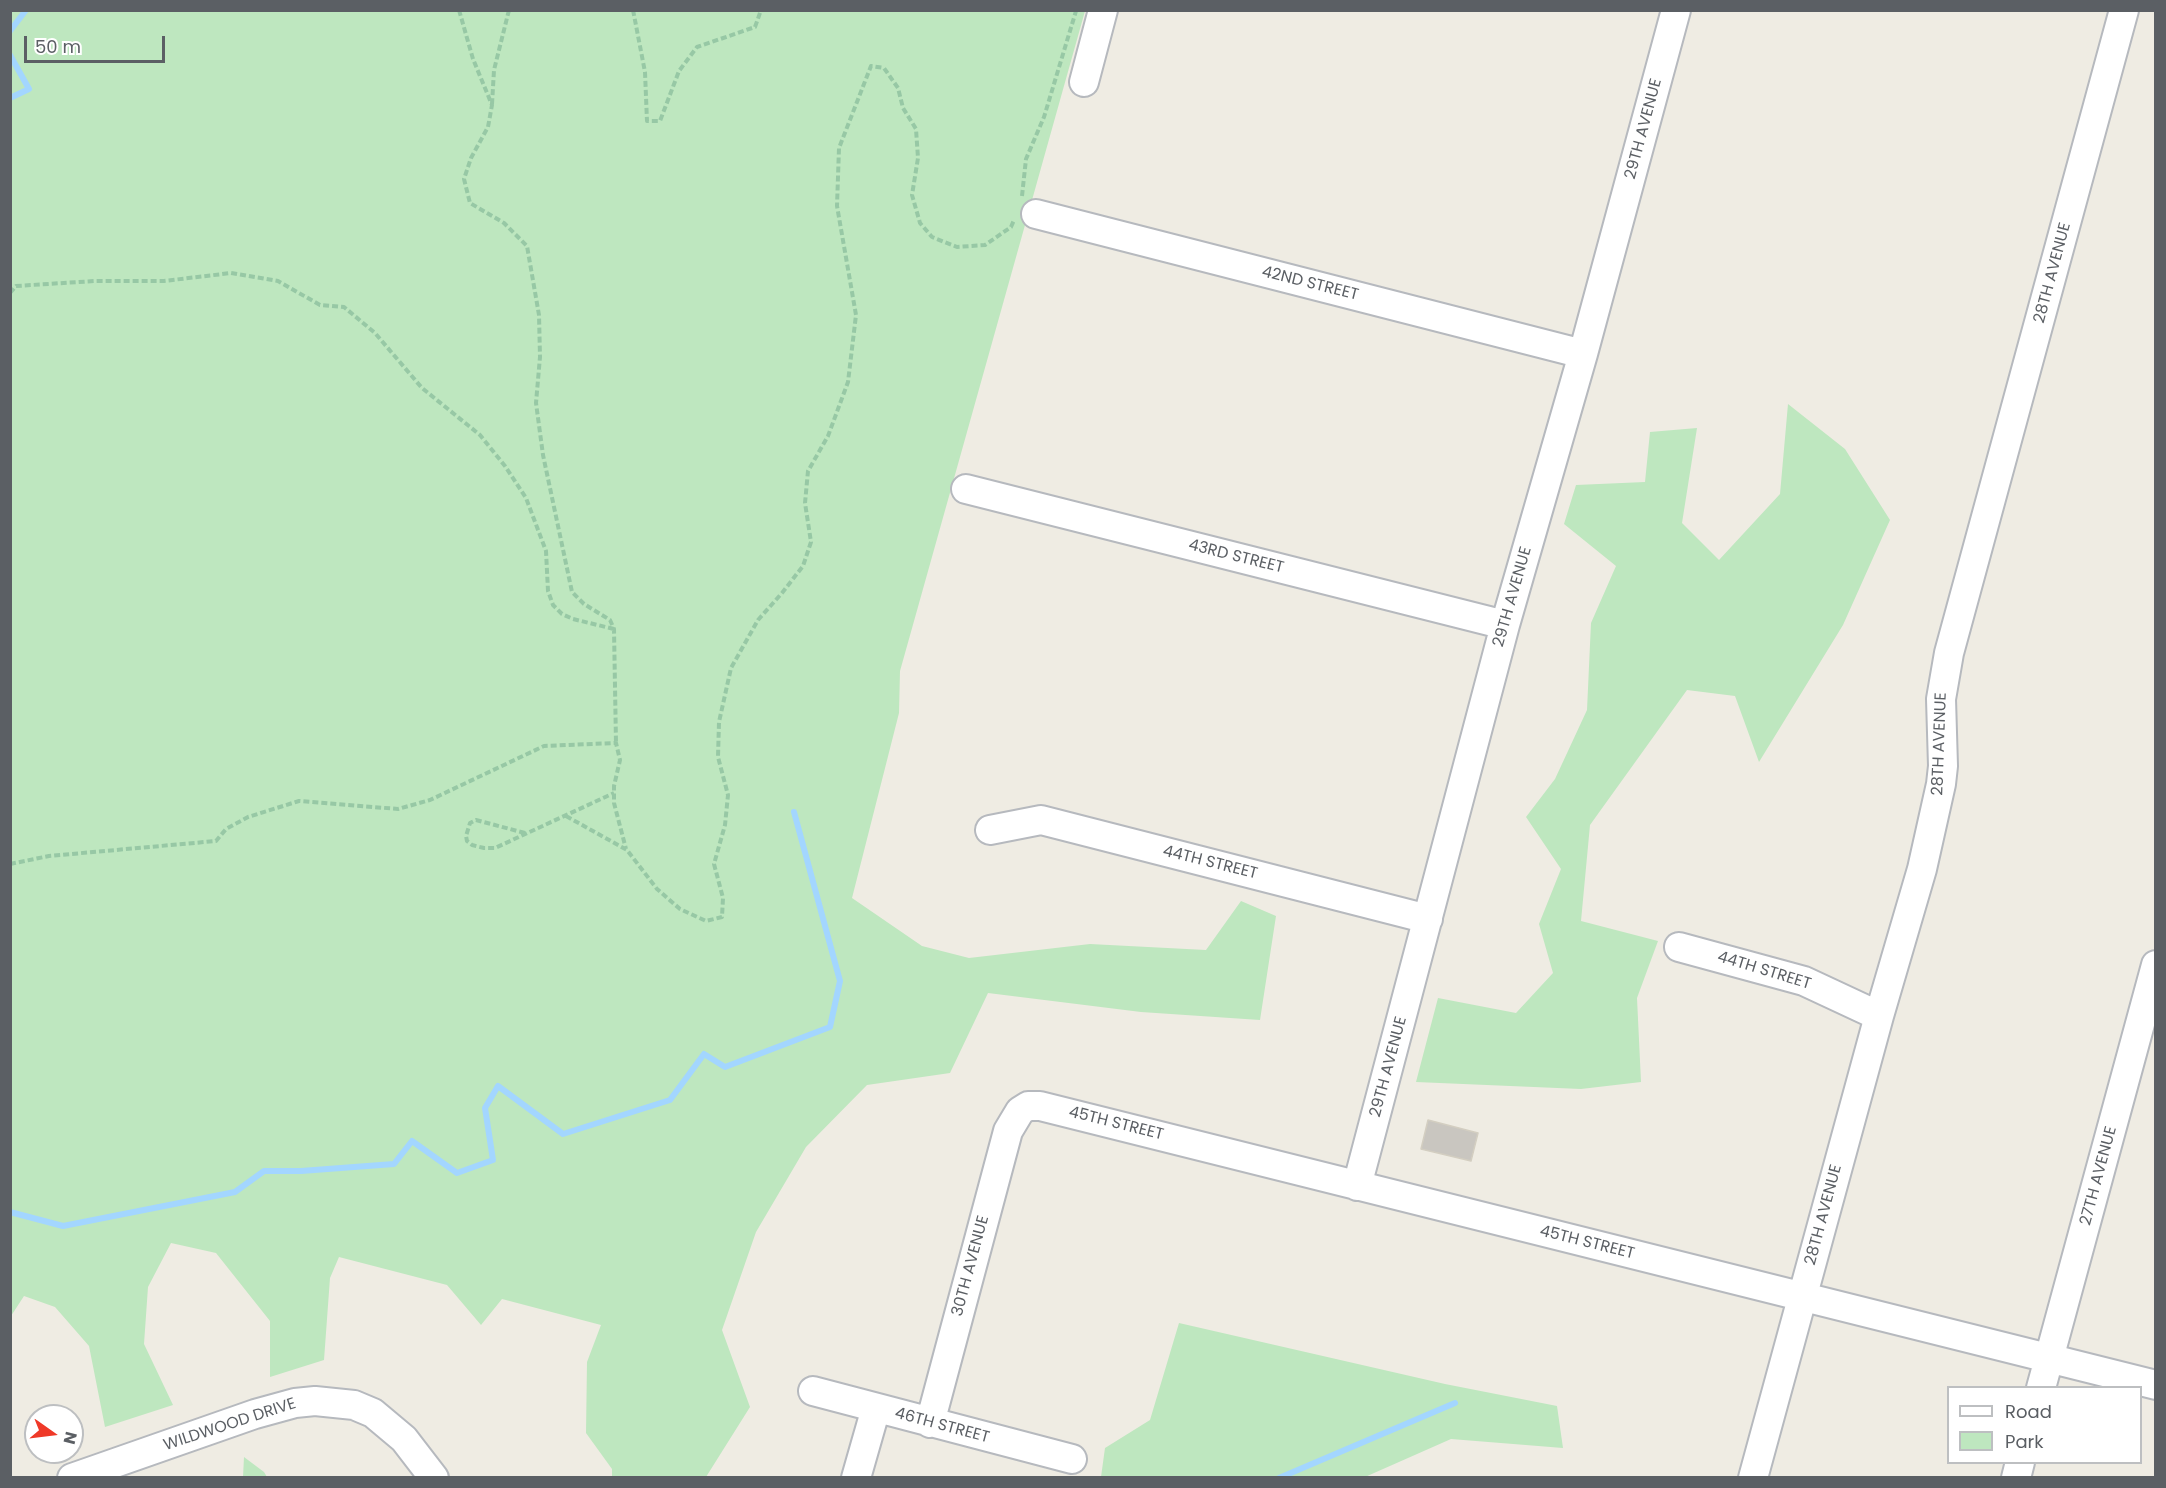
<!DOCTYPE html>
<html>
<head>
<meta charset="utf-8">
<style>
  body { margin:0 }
  #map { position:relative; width:2166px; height:1488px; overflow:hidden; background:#efece3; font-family:Poppins,sans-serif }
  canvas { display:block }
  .frame { position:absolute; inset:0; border:12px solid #5b5f64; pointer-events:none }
  .legend { position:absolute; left:1947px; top:1386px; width:195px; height:78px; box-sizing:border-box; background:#fff; border:2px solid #bdbfc1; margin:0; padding:8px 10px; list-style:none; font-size:18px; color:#5b5f64 }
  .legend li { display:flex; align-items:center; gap:12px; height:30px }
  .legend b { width:30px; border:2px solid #bdbfc1 }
  .north { position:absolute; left:24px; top:1404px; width:60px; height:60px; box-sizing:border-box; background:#fff; border:2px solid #bdbfc1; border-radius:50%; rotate:104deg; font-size:16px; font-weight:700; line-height:24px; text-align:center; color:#5b5f64 }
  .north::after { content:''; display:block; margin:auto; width:21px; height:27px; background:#ef3928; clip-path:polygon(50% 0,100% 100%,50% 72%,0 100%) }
  .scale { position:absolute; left:24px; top:36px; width:141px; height:27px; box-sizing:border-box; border:3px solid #5b5f64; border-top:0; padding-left:8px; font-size:18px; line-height:21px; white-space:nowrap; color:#5b5f64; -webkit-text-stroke:4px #fff; paint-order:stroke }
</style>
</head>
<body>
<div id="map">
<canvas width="2166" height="1488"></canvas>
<div class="frame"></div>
<ul class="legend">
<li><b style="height:8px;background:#fff"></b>Road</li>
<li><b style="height:16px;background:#bee7bf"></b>Park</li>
</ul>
<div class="north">N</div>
<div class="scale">50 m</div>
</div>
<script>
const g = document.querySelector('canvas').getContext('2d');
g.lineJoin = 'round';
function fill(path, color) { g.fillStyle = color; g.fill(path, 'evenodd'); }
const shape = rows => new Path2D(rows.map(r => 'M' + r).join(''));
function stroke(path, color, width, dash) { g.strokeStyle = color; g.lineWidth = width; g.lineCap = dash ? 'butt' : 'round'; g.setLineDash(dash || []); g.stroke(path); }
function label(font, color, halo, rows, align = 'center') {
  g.font = font + ' Poppins,sans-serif'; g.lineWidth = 4.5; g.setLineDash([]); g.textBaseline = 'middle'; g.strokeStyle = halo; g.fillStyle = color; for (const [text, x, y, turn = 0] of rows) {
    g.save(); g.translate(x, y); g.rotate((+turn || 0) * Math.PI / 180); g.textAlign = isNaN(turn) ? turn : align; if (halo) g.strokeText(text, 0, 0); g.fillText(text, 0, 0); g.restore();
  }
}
const green = shape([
  [10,11,1085,11,900,671,899,713,852,898,922,946,969,958,1090,944,1206,950,1241,901,1276,916,1260,1020,1141,1012,988,993,950,1073,867,1085,806,1147,756,1232,722,1330,750,1407,706,1477,612,1477,612,1469,586,1433,587,1362,601,1325,502,1299,481,1325,447,1285,339,1257,330,1278,324,1360,270,1377,270,1321,216,1253,171,1243,148,1287,144,1344,173,1405,105,1427,89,1346,55,1307,24,1296,11,1316],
  [1788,404,1845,449,1890,520,1843,625,1759,762,1735,696,1687,690,1590,825,1581,921,1658,941,1637,998,1641,1082,1581,1089,1416,1082,1438,998,1516,1013,1553,973,1539,924,1561,869,1526,817,1555,779,1587,710,1591,623,1616,566,1564,524,1576,485,1645,482,1650,432,1697,428,1682,523,1719,560,1780,494],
  [1179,1323,1445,1384,1557,1406,1563,1448,1451,1439,1365,1477,1101,1477,1105,1448,1150,1420],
  [244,1457,264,1472,267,1477,243,1477]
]);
const stream = shape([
  [10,31,26,10],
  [10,55,29,89,10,98],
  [10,1212,63,1226,235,1192,264,1171,301,1171,394,1164,412,1141,457,1173,493,1160,485,1108,498,1086,563,1134,670,1100,704,1054,725,1067,830,1027,840,981,794,812],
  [1279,1478,1455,1403]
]);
const building = shape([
  [1428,1120,1478,1133,1471,1161,1421,1149,1428,1120]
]);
const path = shape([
  [459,10,473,59,492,105,488,127,471,158,464,179,470,203,504,223,527,246,539,315,540,357,536,403,543,455,572,592,584,604,610,620,614,629,616,743],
  [633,10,645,72,647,121,660,121,679,71,697,47,755,27,761,10],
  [492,104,494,70,509,10],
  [1022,196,1026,159,1044,117,1076,11],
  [10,293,16,286,95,281,164,281,231,273,278,281,320,305,344,307,375,333,422,388,480,435,505,466,526,498,546,551,548,591,553,605,562,614,573,619,614,629],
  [566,816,627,850,657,889,680,909,706,921,722,917,723,898,714,864,725,825,728,795,718,757,719,722,731,668,758,620,782,593,803,566,811,542,805,503,808,471,828,436,848,382,856,315,837,206,839,148,871,66,884,68,898,88,903,108,916,129,918,158,912,195,920,223,932,237,957,247,985,245,1011,227,1014,220],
  [525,833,476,820,470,823,466,836,467,841,472,845,484,848,495,848,614,793],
  [10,864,49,856,216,841,226,829,248,817,299,801,398,809,430,800,544,746,616,743,620,760,614,786,614,803,626,849]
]);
const minor = shape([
  [1084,82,1103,10],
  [1036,214,1583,354],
  [966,489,1505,625],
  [990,830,1041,820,1428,919],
  [1679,947,1804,981,1879,1016],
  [1357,1186,1505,625,1583,354,1676,10],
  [2041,1388,2156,965],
  [813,1391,1072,1459],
  [930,1423,1008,1131,1020,1111,1028,1106,1040,1106,2156,1385],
  [72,1478,255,1414,295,1403,315,1401,354,1405,373,1413,404,1439,434,1478],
  [856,1478,876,1408],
  [1753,1478,1879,1016,1922,869,1941,784,1943,766,1941,699,1949,653,2124,10],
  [2016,1478,2020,1462]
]);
const streetNames = [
  ["29TH AVENUE",1644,129,-75],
  ["28TH AVENUE",2053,273,-75],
  ["42ND STREET",1310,284,14],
  ["43RD STREET",1236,557,14],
  ["29TH AVENUE",1513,597,-74],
  ["28TH AVENUE",1940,744,-88],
  ["44TH STREET",1210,863,14],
  ["44TH STREET",1764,971,17],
  ["29TH AVENUE",1389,1067,-75],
  ["45TH STREET",1116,1124,14],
  ["27TH AVENUE",2099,1176,-75],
  ["28TH AVENUE",1824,1215,-75],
  ["45TH STREET",1587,1243,14],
  ["30TH AVENUE",971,1266,-75],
  ["WILDWOOD DRIVE",230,1425,-18],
  ["46TH STREET",942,1426,15]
];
fill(green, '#bee7bf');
stroke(stream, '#a3d6ff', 6);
fill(building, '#c9c6c0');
stroke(building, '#d3cec1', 1.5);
stroke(minor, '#b6b9be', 32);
stroke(path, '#97c8a5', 4, [6, 3]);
stroke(minor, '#fff', 28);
label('16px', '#5b5f64', '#fff', streetNames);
</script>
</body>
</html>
